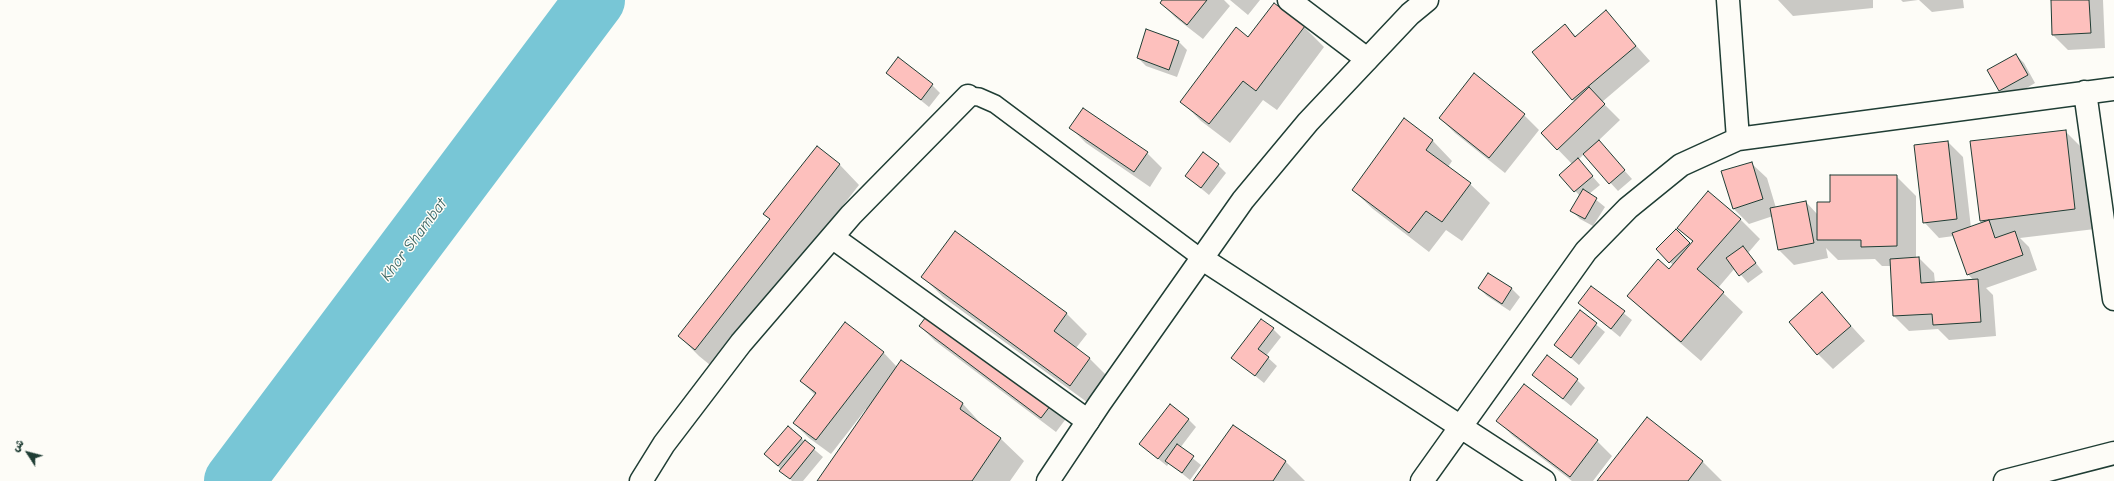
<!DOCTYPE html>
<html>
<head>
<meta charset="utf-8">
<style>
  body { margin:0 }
  #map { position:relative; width:2114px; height:481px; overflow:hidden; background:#fdfcf7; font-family:"Comic Neue","Playpen Sans Arabic",sans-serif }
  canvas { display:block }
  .north { position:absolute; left:8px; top:433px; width:40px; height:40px; -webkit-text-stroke:3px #fdfcf7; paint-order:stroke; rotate:306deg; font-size:11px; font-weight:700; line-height:16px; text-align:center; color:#1f3d34 }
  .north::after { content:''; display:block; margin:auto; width:14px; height:18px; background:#1f3d34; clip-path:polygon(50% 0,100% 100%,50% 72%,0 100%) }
</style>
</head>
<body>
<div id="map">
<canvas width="2114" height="481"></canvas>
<div class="north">ش</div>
</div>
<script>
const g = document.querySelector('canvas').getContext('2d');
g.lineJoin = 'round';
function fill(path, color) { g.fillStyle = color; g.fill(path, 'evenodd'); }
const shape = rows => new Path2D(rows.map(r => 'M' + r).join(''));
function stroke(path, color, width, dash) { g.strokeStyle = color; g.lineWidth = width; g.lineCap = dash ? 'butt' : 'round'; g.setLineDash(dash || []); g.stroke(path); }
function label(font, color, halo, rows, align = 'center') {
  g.font = font + ' "Comic Neue",sans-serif'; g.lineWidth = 3; g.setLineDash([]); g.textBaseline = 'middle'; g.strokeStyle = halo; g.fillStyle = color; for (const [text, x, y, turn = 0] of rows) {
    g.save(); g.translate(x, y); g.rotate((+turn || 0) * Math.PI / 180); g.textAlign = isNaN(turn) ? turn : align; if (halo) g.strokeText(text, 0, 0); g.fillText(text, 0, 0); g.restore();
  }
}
const shadow = shape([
  [1164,0,1224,0,1230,6,1203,39,1176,18,1161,3],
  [1230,0,1260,0,1248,15],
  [1778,0,1873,0,1873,8,1793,16],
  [1901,0,1918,0,1903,2],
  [1919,0,1963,0,1964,8,1932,12],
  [2052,0,2103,0,2105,48,2068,50,2053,35],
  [1606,12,1650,61,1602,102,1620,120,1598,141,1632,179,1618,191,1584,154,1578,160,1600,185,1589,194,1605,207,1593,226,1580,219,1572,211,1580,196,1560,175,1572,164,1542,133,1575,102,1572,99,1565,26,1577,37],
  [1304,27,1324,47,1277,110,1263,100,1230,143,1201,121,1181,101,1248,38],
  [1147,31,1179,42,1187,50,1177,77,1146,66,1138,58],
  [2016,55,2024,63,2035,83,2008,99,2000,90],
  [887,73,932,85,940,93,929,107],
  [1083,109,1147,153,1162,168,1150,187,1086,143,1071,128],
  [1524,115,1539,130,1505,173,1455,133,1440,118],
  [1404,120,1433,141,1452,161,1448,167,1470,184,1490,203,1462,241,1446,230,1429,252,1373,209,1353,190],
  [2065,131,2085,151,2095,229,2020,238,2029,247,2037,270,1986,288,1993,295,1996,336,1949,340,1938,329,1909,331,1894,316,1891,266,1882,266,1875,259,1838,260,1826,248,1828,258,1794,265,1779,250,1773,216,1749,224,1734,209,1722,172,1751,163,1767,178,1776,208,1806,202,1818,215,1831,203,1896,176,1916,196,1916,258,1919,258,1934,273,1935,283,1974,281,1968,274,1954,236,1939,238,1924,222,1948,142,1963,157,1971,228,1983,223,1981,221],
  [817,147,840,165,859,185,715,369,699,356,679,336,771,220,765,214],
  [1218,165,1226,173,1209,195,1186,176],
  [1740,219,1760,239,1748,253,1763,272,1748,283,1735,268,1718,288,1743,312,1701,361,1648,315,1628,296,1669,270,1673,265,1657,249,1676,231,1690,245,1693,242,1678,228],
  [955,232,1067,314,1087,334,1076,348,1090,359,1110,379,1091,405,943,297,923,277],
  [1591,287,1632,320,1620,337,1579,303],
  [1479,288,1512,289,1520,297,1510,311,1487,296],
  [1822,294,1865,341,1833,369,1818,354],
  [1580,311,1605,332,1579,365,1555,344],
  [920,326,1071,412,1056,432,935,341],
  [1273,329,1281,337,1266,356,1277,366,1264,383,1233,358],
  [883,352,897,367,963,404,985,428,1001,439,1024,461,1010,481,819,481,867,410,866,409,831,454,809,438,794,423,815,395,801,381],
  [1533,375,1577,380,1585,388,1571,406],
  [1647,418,1703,462,1722,481,1598,481],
  [1188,419,1196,427,1180,448,1201,465,1190,480,1169,463,1167,466,1140,444],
  [1498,421,1597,441,1612,456,1593,481,1572,481,1513,436],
  [1234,426,1286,462,1305,481,1195,481],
  [788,427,823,457,803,481,792,481,766,454]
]);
const river = shape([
  [234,481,595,0]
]);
const building = shape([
  [1162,0,1207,0,1187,25,1160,3,1162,0],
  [2051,0,2089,0,2091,33,2052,35,2051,0],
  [1274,3,1305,26,1256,91,1243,81,1209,124,1180,102,1236,27,1248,37,1274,3],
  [1606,10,1636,46,1572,100,1532,52,1565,24,1575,37,1606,10],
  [1146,29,1179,41,1169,70,1137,58,1146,29],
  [2016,54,2028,75,1999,91,1987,70,2016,54],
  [898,57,933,84,921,100,886,73,898,57],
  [1474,73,1525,114,1489,158,1439,118,1474,73],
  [1589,87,1605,104,1557,150,1541,133,1589,87],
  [1083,108,1148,152,1134,172,1069,128,1083,108],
  [1404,118,1433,140,1426,150,1471,183,1442,222,1426,211,1409,233,1352,190,1404,118],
  [2066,130,2075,209,1980,221,1970,141,2066,130],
  [1599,140,1625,170,1609,184,1583,154,1599,140],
  [1948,141,1957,219,1923,223,1914,145,1948,141],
  [817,146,840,164,695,350,678,336,770,219,763,214,817,146],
  [1203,152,1219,164,1201,188,1185,176,1203,152],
  [1578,158,1593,176,1574,192,1559,175,1578,158],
  [1752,162,1763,199,1733,209,1721,171,1752,162],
  [1830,175,1897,175,1897,246,1861,247,1861,240,1817,240,1817,202,1830,202,1830,175],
  [1583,189,1597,198,1585,219,1570,211,1583,189],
  [1708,191,1741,219,1697,269,1724,292,1681,342,1627,296,1658,259,1669,269,1693,241,1677,228,1708,191],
  [1806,201,1814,243,1778,250,1770,208,1806,201],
  [1989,220,1995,238,2015,231,2023,255,1967,275,1952,233,1989,220],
  [1676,229,1690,243,1669,263,1656,249,1676,229],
  [955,231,1067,313,1054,331,1090,358,1070,386,921,277,955,231],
  [1743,246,1756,263,1739,276,1726,258,1743,246],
  [1919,257,1921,283,1978,279,1981,322,1933,325,1932,314,1893,316,1890,259,1919,257],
  [1488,273,1512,288,1502,304,1478,288,1488,273],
  [1591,286,1625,311,1611,329,1578,303,1591,286],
  [1822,292,1851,326,1817,355,1789,322,1822,292],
  [935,305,1057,397,1041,418,919,326,935,305],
  [1580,310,1597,323,1571,358,1554,345,1580,310],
  [1261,319,1274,328,1258,349,1269,357,1255,376,1231,358,1261,319],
  [845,322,884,352,816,440,793,423,816,393,800,381,845,322],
  [1547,355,1578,379,1563,399,1532,375,1547,355],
  [901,360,963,403,960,409,1001,438,972,481,817,481,901,360],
  [1524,384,1598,440,1570,477,1496,421,1524,384],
  [1170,404,1189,419,1158,459,1139,444,1170,404],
  [1647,417,1703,461,1688,481,1597,481,1647,417],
  [1233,425,1286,461,1273,481,1193,481,1233,425],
  [788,426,802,438,778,466,764,454,788,426],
  [805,440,815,448,790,479,779,471,805,440],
  [1177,444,1194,456,1182,473,1165,461,1177,444]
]);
const lane = shape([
  [968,96,979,97,995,104,1201,258]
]);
const street = shape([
  [1289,0,1367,59],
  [1728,0,1738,139],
  [2085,92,2114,299],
  [832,237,1088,421],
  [1201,258,1544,481],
  [641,481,664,444,741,343,851,215,968,96],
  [1422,481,1586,251,1628,208,1681,165,1738,139,2114,89],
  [2005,481,2114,453]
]);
const secondary = shape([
  [1048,481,1100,403,1243,200,1308,122,1410,14,1427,0]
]);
const waterNames = [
  ["Khor Shambat",414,240,-53]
];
fill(shadow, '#0003');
stroke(river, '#78c6d6', 60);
fill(building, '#fdc0bd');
stroke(building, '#1f3d34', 1);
stroke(lane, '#1f3d34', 20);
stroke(street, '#1f3d34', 25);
stroke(secondary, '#1f3d34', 25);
stroke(lane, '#fdfcf7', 17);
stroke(street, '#fdfcf7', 22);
stroke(secondary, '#fdfcf7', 22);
label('italic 16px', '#355f5c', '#fdfcf7', waterNames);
</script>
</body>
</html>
